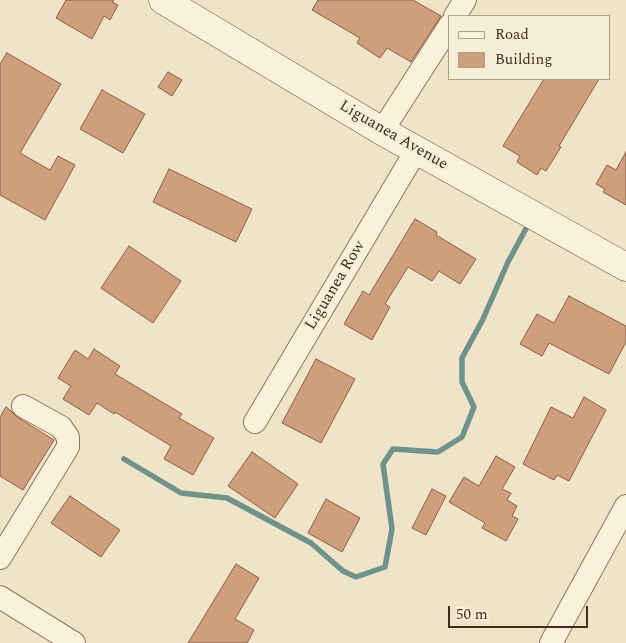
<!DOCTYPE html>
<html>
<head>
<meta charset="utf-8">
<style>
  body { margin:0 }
  #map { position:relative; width:626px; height:643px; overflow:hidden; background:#f0e4c8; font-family:Spectral,serif }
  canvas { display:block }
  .legend { position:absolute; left:448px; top:15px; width:162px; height:65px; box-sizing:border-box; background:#f7eed8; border:1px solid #ada18e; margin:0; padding:6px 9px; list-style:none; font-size:15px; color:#3d2e20 }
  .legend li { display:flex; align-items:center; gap:10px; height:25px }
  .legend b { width:25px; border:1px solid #ada18e }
  .scale { position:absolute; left:448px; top:606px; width:140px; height:22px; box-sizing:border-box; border:2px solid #3d2e20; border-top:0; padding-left:6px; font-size:15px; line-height:18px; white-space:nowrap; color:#3d2e20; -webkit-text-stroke:4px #f7eed8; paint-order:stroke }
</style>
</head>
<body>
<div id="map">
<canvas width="626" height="643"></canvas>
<ul class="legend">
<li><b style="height:6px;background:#faf1dc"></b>Road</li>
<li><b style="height:14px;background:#cf9f7d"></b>Building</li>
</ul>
<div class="scale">50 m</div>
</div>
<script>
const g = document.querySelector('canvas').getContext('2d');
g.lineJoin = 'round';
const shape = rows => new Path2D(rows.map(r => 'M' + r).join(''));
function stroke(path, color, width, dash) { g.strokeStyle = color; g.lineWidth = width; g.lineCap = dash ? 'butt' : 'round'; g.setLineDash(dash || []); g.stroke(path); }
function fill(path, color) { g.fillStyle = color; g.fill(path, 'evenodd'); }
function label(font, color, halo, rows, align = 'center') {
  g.font = font + ' Spectral,serif'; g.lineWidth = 4.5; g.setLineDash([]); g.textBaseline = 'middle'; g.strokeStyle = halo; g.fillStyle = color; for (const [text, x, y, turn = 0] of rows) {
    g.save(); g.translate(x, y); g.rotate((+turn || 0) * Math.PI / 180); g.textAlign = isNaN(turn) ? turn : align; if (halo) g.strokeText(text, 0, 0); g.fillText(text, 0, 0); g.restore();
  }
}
const stream = shape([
  [124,459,181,493,227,498,311,543,343,571,356,577,385,567,392,529,383,464,393,449,438,452,462,437,474,407,462,382,462,358,483,319,508,262,528,225]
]);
const building = shape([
  [66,0,114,0,112,2,118,5,110,20,104,16,92,39,56,18,66,0],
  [318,0,413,0,441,16,411,62,387,48,380,58,357,43,360,38,312,10,318,0],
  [7,53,61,84,20,153,50,170,58,156,75,165,45,220,0,195,0,64,7,53],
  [168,72,182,80,172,96,158,87,168,72],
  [544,79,599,79,559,146,561,147,546,171,541,168,537,175,517,162,520,156,503,146,544,79],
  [102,90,145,114,123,153,80,129,102,90],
  [626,152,626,205,603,192,605,189,596,184,607,165,616,170,626,152],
  [169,169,252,209,236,242,153,202,169,169],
  [415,219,437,232,436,235,476,259,460,284,439,271,432,281,408,267,385,304,390,307,372,340,344,324,363,291,369,295,415,219],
  [129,246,181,281,153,323,101,288,129,246],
  [569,296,626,326,626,342,609,374,549,343,542,356,520,344,537,314,554,323,569,296],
  [94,349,120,366,115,374,182,414,179,418,214,438,193,475,164,459,171,446,115,412,114,414,97,403,89,415,63,399,71,386,58,378,75,350,88,359,94,349],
  [316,359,355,379,321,443,282,423,316,359],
  [584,397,606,410,569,481,557,475,554,480,523,464,551,407,573,418,584,397],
  [6,407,11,411,17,417,54,440,23,490,0,476,0,417,6,407],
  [252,452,298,484,275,518,228,486,252,452],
  [496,456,515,467,502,489,511,493,507,500,517,506,512,516,518,519,506,541,482,528,485,523,449,502,464,477,479,486,496,456],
  [432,489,446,496,426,535,412,528,432,489],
  [70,496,120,530,101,557,51,523,70,496],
  [326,499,360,518,342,552,308,533,326,499],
  [236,564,259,578,235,619,254,630,247,643,188,643,236,564]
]);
const minor = shape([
  [455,16,465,0],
  [382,131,450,25],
  [255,422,417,149],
  [0,558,68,447,68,437,61,427,23,406],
  [0,597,74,643],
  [551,643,626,506]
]);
const secondary = shape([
  [163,0,382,131,626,267]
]);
const streetNames = [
  ["Liguanea Avenue",393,136,30],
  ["Liguanea Row",336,286,-59]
];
stroke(stream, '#6f938a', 5.5);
fill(building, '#cf9f7d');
stroke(building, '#8d5f41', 1);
stroke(minor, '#8d765c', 24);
stroke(secondary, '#6f573f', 29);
stroke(minor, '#faf1dc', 22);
stroke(secondary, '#faf1dc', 28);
label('16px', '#3d2e20', '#f7eed8', streetNames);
</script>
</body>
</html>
